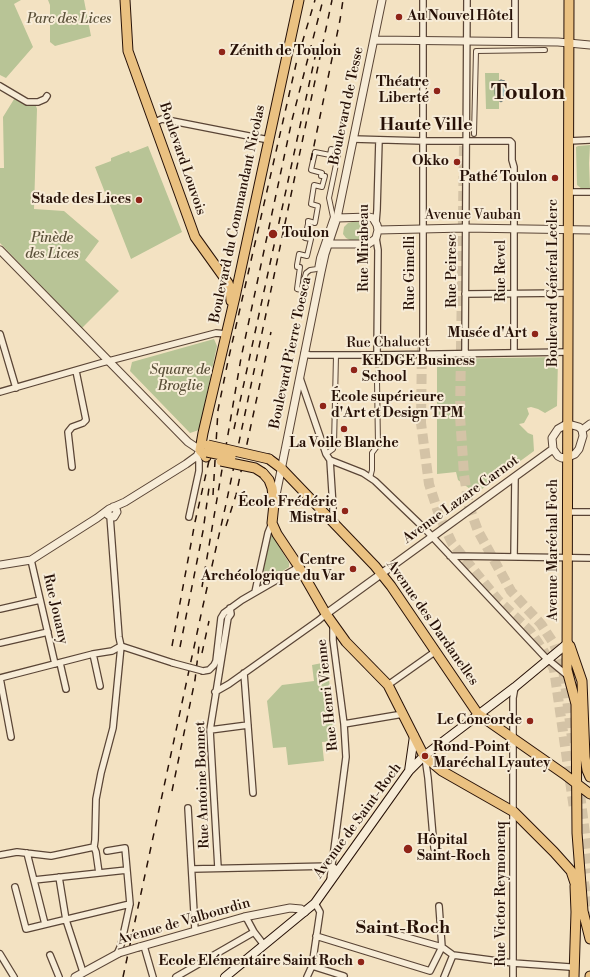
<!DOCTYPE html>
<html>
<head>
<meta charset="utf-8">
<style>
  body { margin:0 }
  canvas { display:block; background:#f3e2c2 }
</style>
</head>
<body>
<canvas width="590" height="977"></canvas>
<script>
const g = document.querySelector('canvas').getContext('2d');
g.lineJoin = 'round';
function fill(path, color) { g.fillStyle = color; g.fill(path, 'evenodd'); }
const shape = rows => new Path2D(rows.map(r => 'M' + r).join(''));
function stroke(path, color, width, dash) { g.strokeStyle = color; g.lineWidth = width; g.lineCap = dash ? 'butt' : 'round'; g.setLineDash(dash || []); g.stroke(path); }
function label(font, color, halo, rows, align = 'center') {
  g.font = font + ' "Libre Bodoni",serif'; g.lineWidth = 4; g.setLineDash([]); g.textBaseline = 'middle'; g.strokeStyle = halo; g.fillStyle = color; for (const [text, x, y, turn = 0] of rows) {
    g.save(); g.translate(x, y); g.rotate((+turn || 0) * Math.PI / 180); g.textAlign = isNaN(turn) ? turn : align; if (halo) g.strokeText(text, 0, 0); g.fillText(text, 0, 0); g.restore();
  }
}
const green = shape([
  [0,0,21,0,14,4,33,47,6,78,0,75],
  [48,0,84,0,91,36,55,46,50,42,50,5],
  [485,73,499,73,499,81,495,87,495,93,499,101,499,109,486,109],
  [16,96,35,103,37,109,34,209,64,211,99,241,85,260,119,291,82,328,0,243,0,168,4,168,3,117],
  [590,145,589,163,590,189,582,189,577,185,576,147,578,146],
  [148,146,182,232,131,259,95,167,111,161,111,158,129,151,130,153],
  [352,222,363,222,366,223,369,229,369,233,367,238,363,240,350,240,346,238,343,234,344,227,348,223],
  [214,339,217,346,199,430,190,433,130,371,132,362],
  [558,357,557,406,545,413,538,409,531,407,527,408,529,414,524,423,519,424,528,433,533,435,534,451,482,489,470,489,458,480,456,472,437,474,437,359],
  [272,535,289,563,289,567,270,579,265,581,262,579,262,576,269,542,267,541,269,537],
  [327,662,336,741,322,742,324,761,288,765,286,747,273,748,267,701,282,685,314,681,312,665]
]);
const water = shape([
  [501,80,505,81,507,84,507,91,505,99,501,102,498,100,495,94,495,87,497,82,501,80]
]);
const pedestrianTunnel = shape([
  [377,380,377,355]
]);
const motorwayTunnel = shape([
  [464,146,460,416,464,475,469,506,478,531,511,591,541,624,554,644,562,666,564,676,573,746],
  [422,344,421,423,429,484,439,515,452,543,498,600,530,631,543,650,554,669,574,809],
  [580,794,590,873],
  [584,882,590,917]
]);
const pedestrian = shape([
  [474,134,476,51,545,50],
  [331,149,339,150,329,198,333,217,319,258,317,269,310,270,306,273,301,290,297,289,300,267,297,267,297,265,299,254,307,256,311,239,305,238,308,224,308,221,315,223,318,206,311,204,314,185,322,187,325,176,321,176,322,173,311,170,315,152,330,155,331,149],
  [326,454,333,449,334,445,336,355],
  [370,478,372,470,372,453,378,445,377,380]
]);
const minor = shape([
  [423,0,423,355],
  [515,0,515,41],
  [0,86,27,102,38,102,45,99,47,96],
  [155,122,162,119,269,140],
  [353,139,423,141,510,141,512,143,512,160,514,167,514,353],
  [569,141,590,140],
  [568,192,590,192],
  [376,222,377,210,379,140],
  [376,238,378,250,377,355],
  [465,294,568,293],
  [0,334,16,388],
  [465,353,467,0],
  [304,354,310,355,377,355,568,352],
  [300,378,326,454,330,460,363,473,375,481,426,530,545,657,568,676],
  [0,392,101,363,216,333,226,334],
  [330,460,333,507,333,515,330,519],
  [72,467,68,432,72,427,83,423,86,420,76,371],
  [569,512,590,512],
  [189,517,199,471,199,461,197,456],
  [450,556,590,558],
  [514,557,515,477],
  [31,560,55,664],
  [255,592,268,533,272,523],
  [0,609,40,600],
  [0,643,48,632],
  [121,646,173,663],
  [93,654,100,686],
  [60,663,66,689],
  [203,671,209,670,214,665,216,661,221,618,224,613,242,600,299,567],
  [244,673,253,793],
  [0,678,93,654,112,651,121,646],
  [0,678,11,737],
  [388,685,436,651],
  [215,692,229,684,319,620,326,614],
  [344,724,403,714],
  [210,730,248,725],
  [425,757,428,778,434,848],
  [188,808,195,930],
  [94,847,95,840,96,799,101,773,113,728,121,646,119,637,110,516],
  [94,847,96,852,99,873],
  [107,851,125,848,127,870,130,904,121,945,117,954],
  [27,853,45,924],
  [0,855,17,852,51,856,94,847],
  [218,868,210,730,228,618,231,614,230,608],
  [192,869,332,866,335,868],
  [59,877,66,920,83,972],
  [34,880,127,870],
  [330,880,346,757,344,724,333,640,333,625],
  [15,887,26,929,130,904],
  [439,906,442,947],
  [244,917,247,919,254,932,264,945],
  [381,930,442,947,453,955,513,963,570,967,574,969],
  [316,936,430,971,442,947],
  [144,946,153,977],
  [0,954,14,977],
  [50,955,59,977],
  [312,966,344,976],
  [176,977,254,932],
  [307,977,312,966,320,912,315,903],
  [444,977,453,955],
  [513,977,513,698,515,687]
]);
const tertiary = shape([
  [374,40,558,42,590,45],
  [378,230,465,228,590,230],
  [329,244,368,244,374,240,376,238,378,230,377,225,373,218,369,217,337,218],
  [0,250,188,442,200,450,197,456,186,464,125,502,109,509,97,518,31,560,0,565],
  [565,425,572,425,579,427,582,430,583,436,579,449,575,454,568,457,562,458,558,456,553,449,552,438,558,429,565,425],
  [582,430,590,424],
  [275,500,321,272,325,254,337,218,382,0],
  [108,510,108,515,114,517,117,512,116,509,113,507],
  [326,614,553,449],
  [139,947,244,917,290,908,301,909,305,912],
  [75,977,119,953]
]);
const secondary = shape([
  [409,771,414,736],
  [225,977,315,903,409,771,424,756,515,687,568,643]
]);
const primary = shape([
  [125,0,128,51,195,237,228,283,230,289,231,301],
  [569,0,567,670,576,704,577,833,583,911,590,939],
  [206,457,200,450,203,433,235,297,299,0],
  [269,459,281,468,375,566,391,586,478,714,564,774,590,794],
  [263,473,269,480,272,488,274,504,272,523,277,534,299,567,326,614,346,642,388,685,424,756,442,771,514,812,554,852,571,871,578,892],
  [570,646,582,681,585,757,587,770,590,777],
  [574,977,576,912,575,886],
  [590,977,590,976]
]);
const rail = shape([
  [311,160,340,20,343,0],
  [234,429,317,48],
  [213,495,218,410,228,361,297,60,315,0],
  [226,526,236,495,271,332],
  [202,587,241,358,292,120,323,0],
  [172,646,195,522,211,452],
  [180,647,203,531,209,488],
  [202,653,209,621],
  [172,791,195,680,199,646],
  [123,977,202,610,226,504,332,0]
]);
const minorBridge = shape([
  [173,663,203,671]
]);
const tertiaryBridge = shape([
  [119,953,139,947]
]);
const primaryBridge = shape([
  [208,445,269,459],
  [207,452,231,457],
  [221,461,255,468,263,473]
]);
const markers = [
  [399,17,4,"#8f2418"],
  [222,52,4,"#8f2418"],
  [437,91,4,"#8f2418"],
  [457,162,4,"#8f2418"],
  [555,178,4,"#8f2418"],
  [139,200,4,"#8f2418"],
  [273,234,5,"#8f2418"],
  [535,334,4,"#8f2418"],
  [354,370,4,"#8f2418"],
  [323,406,4,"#8f2418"],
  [344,429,4,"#8f2418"],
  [345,511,4,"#8f2418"],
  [353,569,4,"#8f2418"],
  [530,721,4,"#8f2418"],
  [425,756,4,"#8f2418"],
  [408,849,5,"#8f2418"],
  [361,962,4,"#8f2418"]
];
const poiNames = [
  ["Au Nouvel Hôtel",407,17,"left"],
  ["Zénith de Toulon",230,52,"left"],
  ["Théatre",429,83],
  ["Liberté",429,99],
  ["Okko",449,162],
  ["Pathé Toulon",547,178],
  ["Stade des Lices",131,200],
  ["Toulon",282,234,"left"],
  ["Musée d'Art",527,334],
  ["KEDGE Business",362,362,"left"],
  ["School",362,378,"left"],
  ["École supérieure",331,398,"left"],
  ["d'Art et Design TPM",331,414,"left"],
  ["La Voile Blanche",344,444,"center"],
  ["École Frédéric",337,503],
  ["Mistral",337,519],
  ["Centre",345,561],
  ["Archéologique du Var",345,577],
  ["Le Concorde",522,721],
  ["Rond-Point",433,748,"left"],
  ["Maréchal Lyautey",433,764,"left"],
  ["Hôpital",417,841,"left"],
  ["Saint-Roch",417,857,"left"],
  ["Ecole Elémentaire Saint Roch",353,962]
];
const parkNames = [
  ["Parc des Lices",69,20],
  ["Pinède",52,239],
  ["des Lices",52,255],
  ["Square de",180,371],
  ["Broglie",180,387]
];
const streetNames = [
  ["Boulevard de Tesse",347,106,-78],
  ["Boulevard Louvois",182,159,71],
  ["Boulevard du Commandant Nicolas",238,214,-78],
  ["Avenue Vauban",473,216],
  ["Rue Mirabeau",365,248,-90],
  ["Rue Peiresc",453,271,-90],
  ["Rue Revel",502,271,-90],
  ["Rue Gimelli",411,273,-90],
  ["Boulevard Général Leclerc",554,283,-90],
  ["Rue Chalucet",388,343,-1],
  ["Boulevard Pierre Toesca",291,353,-78],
  ["Avenue Lazare Carnot",461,500,-36],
  ["Avenue Maréchal Foch",554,550,-90],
  ["Rue Jouany",55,609,77],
  ["Avenue des Dardanelles",432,623,55],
  ["Rue Henri Vienne",328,695,-96],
  ["Rue Antoine Bonnet",203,785,-92],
  ["Avenue de Saint-Roch",358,821,-54],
  ["Rue Victor Reymonenq",502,894,-90],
  ["Avenue de Valbourdin",184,922,-16]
];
const districtNames = [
  ["Haute Ville",426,126],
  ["Saint-Roch",403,929]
];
const townNames = [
  ["Toulon",528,94]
];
fill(green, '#b8c496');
fill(water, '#9ebcbb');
stroke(water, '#6e7873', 1);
stroke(pedestrianTunnel, '#d4c3a6', 4, [4, 2]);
stroke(motorwayTunnel, '#d4c3a6', 10, [10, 5]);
stroke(pedestrian, '#5a4536', 6);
stroke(minor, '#5a4536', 8);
stroke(tertiary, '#5a4536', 9);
stroke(secondary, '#271107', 10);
stroke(primary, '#271107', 11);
stroke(pedestrian, '#f7ecd7', 4);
stroke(minor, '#f7ecd7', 5.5);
stroke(tertiary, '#f7ecd7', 7);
stroke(secondary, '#f7ecd7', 8);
stroke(primary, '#eac181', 9);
stroke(rail, '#271107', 1.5, [7, 7]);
stroke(minorBridge, '#5a4536', 8, []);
stroke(tertiaryBridge, '#5a4536', 9, []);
stroke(primaryBridge, '#271107', 11, []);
stroke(minorBridge, '#f7ecd7', 5.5);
stroke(tertiaryBridge, '#f7ecd7', 7);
stroke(primaryBridge, '#eac181', 9);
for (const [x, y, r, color] of markers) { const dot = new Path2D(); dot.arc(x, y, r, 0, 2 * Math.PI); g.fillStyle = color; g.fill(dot); stroke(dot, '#f7ecd7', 1.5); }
label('bold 14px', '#271107', '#f7ecd7', poiNames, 'right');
label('italic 14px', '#5a5039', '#f7ecd7', parkNames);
label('14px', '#271107', '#f7ecd7', streetNames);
label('bold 18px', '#271107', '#f7ecd7', districtNames);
label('bold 22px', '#271107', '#f7ecd7', townNames);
</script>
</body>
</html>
